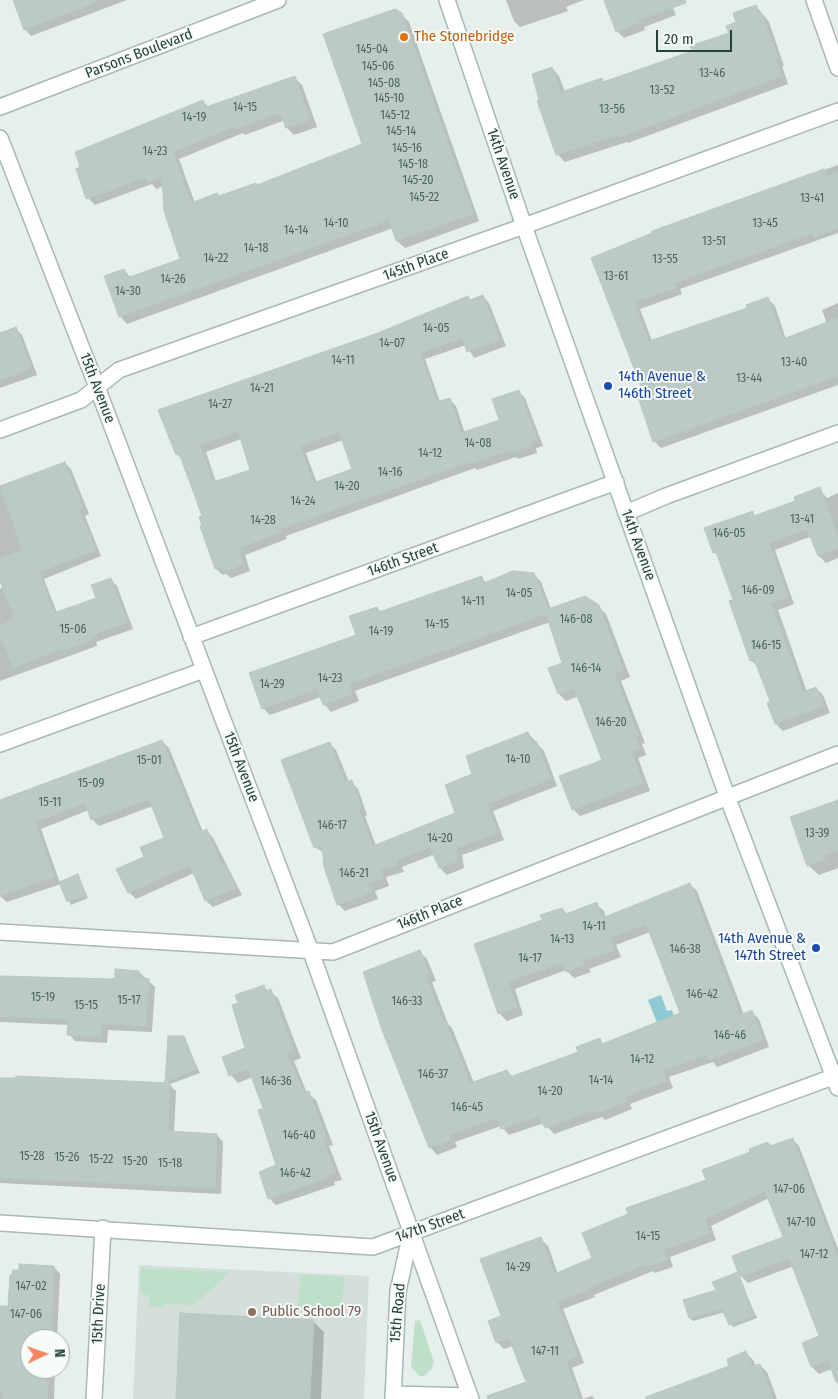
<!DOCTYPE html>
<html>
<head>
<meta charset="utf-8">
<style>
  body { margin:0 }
  #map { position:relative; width:838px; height:1399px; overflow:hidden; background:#e6efeb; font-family:"Fira Sans Condensed",sans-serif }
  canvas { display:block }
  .north { position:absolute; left:20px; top:1329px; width:50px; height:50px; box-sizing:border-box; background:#f7fbf9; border:1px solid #a3b1ad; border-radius:50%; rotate:87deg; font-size:14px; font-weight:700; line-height:20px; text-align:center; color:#24423a }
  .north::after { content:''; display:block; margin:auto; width:18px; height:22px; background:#f4845f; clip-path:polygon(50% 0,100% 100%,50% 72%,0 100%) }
  .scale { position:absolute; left:656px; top:30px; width:76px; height:22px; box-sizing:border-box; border:2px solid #24423a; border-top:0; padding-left:6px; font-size:15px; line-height:18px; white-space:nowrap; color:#24423a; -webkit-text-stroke:4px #f7fbf9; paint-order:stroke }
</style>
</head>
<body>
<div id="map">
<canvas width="838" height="1399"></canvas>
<div class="north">N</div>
<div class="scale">20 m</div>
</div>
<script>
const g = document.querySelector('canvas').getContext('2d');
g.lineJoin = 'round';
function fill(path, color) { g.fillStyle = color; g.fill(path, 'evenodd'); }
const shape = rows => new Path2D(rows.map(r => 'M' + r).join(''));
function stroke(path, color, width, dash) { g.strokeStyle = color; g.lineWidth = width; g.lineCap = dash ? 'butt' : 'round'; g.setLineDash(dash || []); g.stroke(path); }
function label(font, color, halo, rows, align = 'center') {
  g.font = font + ' "Fira Sans Condensed",sans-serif'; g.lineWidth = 4; g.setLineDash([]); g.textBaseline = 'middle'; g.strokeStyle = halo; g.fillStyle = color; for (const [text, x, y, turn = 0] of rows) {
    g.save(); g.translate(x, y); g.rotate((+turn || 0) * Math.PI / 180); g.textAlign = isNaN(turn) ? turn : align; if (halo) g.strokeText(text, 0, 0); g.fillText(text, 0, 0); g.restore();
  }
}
const built = shape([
  [139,1265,369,1276,364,1399,133,1399]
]);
const green = shape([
  [141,1268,230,1272,194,1305,164,1304,163,1307,149,1306,149,1295,140,1294],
  [300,1275,344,1277,342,1315,298,1313],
  [420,1320,434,1362,431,1370,424,1376,419,1376,411,1366,415,1321]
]);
const water = shape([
  [661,995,667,1011,672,1010,674,1017,658,1025,648,1000]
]);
const shadow = shape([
  [14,0,127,0,31,36,25,29],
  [506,0,584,0,566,7,568,11,520,27,514,21],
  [605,0,670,0,676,15,644,27,645,30,624,38,617,31],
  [756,6,769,22,784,66,782,66,788,84,628,143,627,142,565,162,557,154,552,68,559,76,565,92,601,79,605,83,694,52,730,33],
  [401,14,409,22,479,221,405,248,397,241,393,228,127,324,120,316,124,270,131,278,182,260,164,186,156,189,152,184,95,205,88,198,203,102,209,107,294,77,302,85,317,127,294,135,287,128,285,120,245,135,243,133,179,159,195,203,258,186,364,145],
  [838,165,838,233,680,289,682,294,640,309,652,341,748,309,768,299,775,306,786,339,827,324,822,310,838,303,838,385,661,448,654,441,644,390,593,258,654,234,653,232],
  [483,296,489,303,506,346,474,358,466,345,425,359,440,402,449,399,456,406,465,433,501,420,518,391,525,398,543,446,536,448,537,453,518,459,516,457,477,470,475,468,286,536,287,539,245,555,250,571,231,578,226,574,223,575,216,569,204,517,183,460,177,454,375,335,468,298,471,301],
  [241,439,251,471,216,482,206,452],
  [343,440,353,469,317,483,306,453],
  [16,329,22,335,37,375,0,388,0,335],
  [65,463,71,469,89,514,85,516,101,556,44,579,57,613,97,599,111,580,117,586,133,629,96,642,97,646,0,681,0,589,4,587,0,578,0,487],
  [819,489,827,498,838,493,838,558,826,563,819,556,812,536,775,550,794,604,778,610,807,692,816,688,823,695,830,713,783,731,776,724,771,702,758,667,751,660,735,601,719,557,714,552,752,513,756,517,797,502],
  [534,574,541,582,551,609,598,606,606,614,630,677,621,681,645,743,642,744,646,755,638,758,650,791,580,816,573,809,604,761,579,696,566,701,559,694,564,664,550,622,355,691,359,701,331,712,324,704,321,697,270,715,263,708,357,636,377,608,381,612,481,578,487,583],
  [528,733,544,751,557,786,493,811,504,840,462,855,464,868,447,875,440,868,435,854,402,867,404,872,386,877,389,886,375,891,378,899,345,911,338,904,324,853,315,847,329,743,336,750,349,782,351,782,358,789,367,815,365,816,376,846,457,813,474,775],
  [162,741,169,748,203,832,207,831,213,838,242,895,213,907,206,901,194,873,136,899,129,892,145,858,165,839,153,806,99,826,92,819,89,810,41,829,60,883,77,876,88,898,71,905,61,884,7,902,0,896,0,802],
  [838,801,838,868,819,875,808,865],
  [689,884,697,891,744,1015,751,1012,759,1019,769,1047,717,1067,713,1062,669,1077,673,1088,630,1104,632,1109,605,1120,602,1117,554,1134,544,1123,509,1135,501,1126,455,1142,457,1147,437,1155,430,1147,420,952,427,959,436,981,432,982,448,1024,452,1028,474,1083,507,1071,513,1077,579,1053,599,1040,604,1044,681,1014,650,932,616,945,621,957,589,969,591,972,574,978,566,970,515,989,523,1015,507,1021,499,1013,476,945,544,920,562,909,568,915,596,904,604,911,606,918],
  [139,972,155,987,152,1032,108,1030,107,1043,75,1041,69,1034,69,1025,0,1022,0,976,71,980,71,978,113,980],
  [263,987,278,998,301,1058,294,1061,307,1093,316,1100,333,1145,329,1146,342,1180,334,1182,335,1185,276,1205,269,1198,278,1166,265,1109,253,1077,238,1083,231,1075,247,1049,240,1004],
  [183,1037,200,1073,170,1084,167,1081],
  [0,1080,170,1085,176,1091,174,1133,217,1135,223,1142,221,1194,0,1183],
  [792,1139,799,1146,838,1249,838,1385,832,1369,819,1374,812,1367,820,1337,794,1266,748,1283,741,1276,784,1238,769,1198,711,1226,716,1240,670,1257,673,1267,655,1273,653,1271,594,1295,595,1297,563,1309,584,1363,572,1368,583,1399,592,1396,595,1399,523,1399,528,1383,513,1346,504,1349,497,1342,502,1317,541,1239,548,1246,558,1274,594,1259,707,1180,768,1143,772,1147],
  [54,1267,60,1274,57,1339,30,1339,30,1369,55,1369,54,1399,0,1399,0,1307,9,1308],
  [737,1273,757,1318,733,1327,725,1312,693,1321,690,1318,685,1301,717,1291],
  [313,1321,324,1332,321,1399,178,1399],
  [746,1353,753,1360,756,1366,760,1365,767,1372,777,1399,654,1399,731,1367]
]);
const building = shape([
  [13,0,97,0,97,2,24,30,13,0],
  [604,0,685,0,686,3,638,20,639,23,616,32,604,0],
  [756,5,759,14,762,14,778,58,775,59,782,76,620,137,619,135,556,155,537,101,539,100,532,74,552,67,561,92,602,78,603,82,692,51,690,46,729,33,726,26,736,22,733,13,756,5],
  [395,9,402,13,473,214,396,241,389,220,119,317,104,276,124,269,127,278,180,259,164,211,162,177,148,182,146,177,86,199,76,169,80,167,75,152,203,100,206,107,295,76,310,120,286,128,281,114,278,113,236,129,235,126,173,152,191,203,217,193,219,196,256,183,257,185,362,144,323,34,395,9],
  [824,169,827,176,838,172,838,228,814,237,813,233,674,283,676,288,634,302,649,341,747,308,746,305,768,297,783,339,838,318,838,376,653,442,636,391,642,389,591,258,652,233,652,231,824,169],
  [483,295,500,340,467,352,462,338,420,353,437,402,450,398,461,433,499,420,492,399,519,390,537,439,530,442,531,446,511,453,510,450,470,464,469,462,280,529,281,532,239,548,244,564,223,572,221,567,215,569,200,526,202,526,199,517,202,516,179,453,176,455,158,410,375,334,468,296,470,300,483,295],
  [238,431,250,470,213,482,200,445,238,431],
  [339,432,352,469,313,483,300,446,339,432],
  [16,327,31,368,0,380,0,333,16,327],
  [65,462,83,508,79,509,96,550,39,572,54,613,96,598,91,585,111,578,127,622,90,636,91,640,65,650,64,648,13,668,0,635,0,625,15,619,0,581,0,559,22,550,0,486,65,462],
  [820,487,838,537,838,548,818,556,807,529,769,543,788,597,771,603,803,692,816,687,824,706,775,724,767,703,770,701,754,659,750,661,729,601,733,600,716,552,713,553,704,528,753,511,754,516,795,501,794,497,820,487],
  [513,571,534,573,548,609,585,596,599,605,623,670,614,673,638,735,635,736,640,748,631,751,643,783,572,810,559,776,602,760,574,688,558,694,548,668,562,663,546,614,349,684,352,694,323,705,317,689,262,709,249,673,356,635,349,616,377,607,379,612,482,576,484,583,513,571],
  [528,732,533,744,537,742,551,779,487,804,498,833,456,848,458,861,439,868,430,847,396,860,398,865,380,870,383,879,369,884,372,892,337,905,324,867,322,845,314,848,281,760,330,742,345,782,352,780,361,807,358,808,373,846,455,813,445,785,472,774,466,756,528,732],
  [162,740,200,832,207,829,221,864,225,863,236,888,205,901,190,865,128,893,116,869,144,857,140,847,164,838,149,799,91,820,85,803,35,822,54,877,0,896,0,800,162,740],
  [838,800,838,850,824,855,826,859,807,866,790,817,838,800],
  [78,874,86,895,67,902,59,882,78,874],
  [690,883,740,1015,752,1010,763,1040,709,1060,707,1055,663,1070,667,1081,624,1097,626,1102,597,1113,595,1110,545,1128,539,1116,501,1129,497,1118,449,1135,451,1140,429,1148,382,1030,363,972,420,950,430,974,426,975,443,1021,445,1020,470,1083,507,1070,510,1077,578,1052,576,1047,600,1038,602,1044,680,1013,646,924,610,938,614,950,583,961,584,965,566,972,562,962,508,982,517,1007,498,1014,474,944,542,920,540,915,562,908,566,914,597,902,602,918,690,883],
  [115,969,139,971,139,978,149,979,146,1026,102,1024,101,1037,67,1035,68,1019,0,1016,0,976,112,979,115,978,115,969],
  [264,985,266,991,271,989,294,1051,287,1054,304,1093,309,1091,326,1137,323,1139,335,1172,327,1175,328,1178,268,1199,259,1172,276,1165,258,1110,263,1108,248,1069,229,1076,222,1057,245,1048,232,1005,238,1003,235,995,264,985],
  [168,1036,184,1036,197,1069,165,1082,168,1036],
  [16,1076,170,1083,168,1131,217,1134,215,1188,0,1178,0,1078,16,1078,16,1076],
  [793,1138,838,1259,838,1381,836,1382,828,1361,811,1367,802,1343,819,1336,789,1258,740,1277,736,1267,732,1256,783,1237,765,1191,705,1219,710,1233,664,1250,667,1260,647,1267,646,1264,588,1288,589,1290,557,1302,578,1356,566,1361,580,1399,488,1399,487,1396,526,1382,509,1338,496,1343,488,1321,501,1316,480,1259,541,1237,554,1274,592,1258,582,1233,628,1214,626,1208,706,1180,702,1170,750,1152,749,1149,768,1142,770,1146,793,1138],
  [19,1264,54,1266,51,1332,30,1332,30,1376,48,1377,47,1399,3,1399,3,1393,0,1393,0,1306,8,1306,10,1275,12,1275,13,1270,19,1270,19,1264],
  [738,1272,754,1315,729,1325,722,1309,689,1318,683,1300,716,1290,712,1282,738,1272],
  [180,1313,314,1320,310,1399,176,1399,180,1313],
  [746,1351,752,1366,760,1364,773,1399,646,1399,646,1397,729,1366,727,1359,746,1351]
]);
const minor = shape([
  [814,0,838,68],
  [0,138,97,387,310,949,471,1399],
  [0,430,81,400,119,370,524,226,838,111],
  [626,513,666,496,838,433],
  [191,637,616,482],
  [0,744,204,670],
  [0,932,333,952,838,754],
  [0,1223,373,1247,411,1233],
  [393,1394,470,1396]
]);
const tertiary = shape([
  [0,107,278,0],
  [94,1399,103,1228],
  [393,1399,398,1291,411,1233,838,1075]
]);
const secondary = shape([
  [447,0,524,226,727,796,838,1088]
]);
const markers = [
  [404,37,5,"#e8710a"],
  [608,386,5,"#1a4fb4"],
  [816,948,5,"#1a4fb4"],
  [252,1312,5,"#8d6e63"]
];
const numberNames = [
  ["145-04",372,50],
  ["145-06",378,67],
  ["13-46",712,74],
  ["145-08",384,84],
  ["13-52",662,91],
  ["145-10",389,99],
  ["14-15",245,108],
  ["13-56",612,110],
  ["145-12",395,116],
  ["14-19",194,118],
  ["145-14",401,132],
  ["145-16",407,149],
  ["14-23",155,152],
  ["145-18",413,165],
  ["145-20",418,181],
  ["145-22",424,198],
  ["13-41",812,199],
  ["14-10",336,224],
  ["13-45",765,224],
  ["14-14",296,231],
  ["13-51",714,242],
  ["14-18",256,249],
  ["14-22",216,259],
  ["13-55",665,260],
  ["13-61",616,277],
  ["14-26",173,280],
  ["14-30",128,292],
  ["14-05",436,329],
  ["14-07",392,344],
  ["14-11",343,361],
  ["13-40",794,363],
  ["13-44",749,379],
  ["14-21",262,389],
  ["14-27",220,405],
  ["14-08",478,444],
  ["14-12",430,454],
  ["14-16",390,473],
  ["14-20",347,487],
  ["14-24",303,502],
  ["13-41",802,520],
  ["14-28",263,521],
  ["146-05",729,534],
  ["146-09",758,591],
  ["14-05",519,594],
  ["14-11",473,602],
  ["146-08",576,620],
  ["14-15",437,625],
  ["15-06",73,630],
  ["14-19",381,632],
  ["146-15",766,646],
  ["146-14",586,669],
  ["14-23",330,679],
  ["14-29",272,685],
  ["146-20",611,723],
  ["14-10",518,760],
  ["15-01",149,761],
  ["15-09",91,784],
  ["15-11",50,803],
  ["146-17",332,826],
  ["13-39",817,834],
  ["14-20",440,839],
  ["146-21",354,874],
  ["14-11",594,927],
  ["14-13",562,940],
  ["146-38",685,950],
  ["14-17",530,959],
  ["146-42",702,995],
  ["15-19",43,998],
  ["15-17",129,1001],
  ["146-33",407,1002],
  ["15-15",86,1006],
  ["146-46",730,1036],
  ["14-12",642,1060],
  ["146-37",433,1075],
  ["14-14",601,1081],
  ["146-36",276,1082],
  ["14-20",550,1092],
  ["146-45",467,1108],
  ["146-40",299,1136],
  ["15-28",32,1157],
  ["15-26",67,1158],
  ["15-22",101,1160],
  ["15-20",135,1162],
  ["15-18",170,1164],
  ["146-42",295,1174],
  ["147-06",789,1190],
  ["147-10",801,1223],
  ["14-15",648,1237],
  ["147-12",814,1255],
  ["14-29",518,1268],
  ["147-02",31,1287],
  ["147-06",26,1315],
  ["147-11",545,1352]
];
const foodNames = [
  ["The Stonebridge",414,37]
];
const streetNames = [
  ["Parsons Boulevard",139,54,-21],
  ["14th Avenue",503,164,71],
  ["145th Place",416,265,-20],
  ["15th Avenue",97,388,69],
  ["14th Avenue",638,545,70],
  ["146th Street",403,560,-20],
  ["15th Avenue",241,767,69],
  ["146th Place",430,913,-22],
  ["15th Avenue",381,1147,70],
  ["147th Street",430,1226,-20],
  ["15th Road",398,1313,-85],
  ["15th Drive",99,1314,-87]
];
const transitNames = [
  ["14th Avenue &",618,377],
  ["146th Street",618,394],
  ["14th Avenue &",806,939,"right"],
  ["147th Street",806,956,"right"]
];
const educationNames = [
  ["Public School 79",262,1312]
];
fill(built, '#d4dfda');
fill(green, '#bfe0c8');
fill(water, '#8ec9d4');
fill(shadow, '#0003');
fill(building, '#bbcac4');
stroke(building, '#b8c9c2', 1);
stroke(minor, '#a8b8b2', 18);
stroke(tertiary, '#a8b8b2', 18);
stroke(secondary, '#a4bbb3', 18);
stroke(minor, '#fff', 15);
stroke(tertiary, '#fff', 15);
stroke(secondary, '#fff', 15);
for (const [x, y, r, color] of markers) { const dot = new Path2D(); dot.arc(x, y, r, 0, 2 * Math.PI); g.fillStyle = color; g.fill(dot); stroke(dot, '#f7fbf9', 2); }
label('12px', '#4a645c', null, numberNames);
label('15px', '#c56008', '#f7fbf9', foodNames, 'left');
label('15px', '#24423a', '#f7fbf9', streetNames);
label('15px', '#164399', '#f7fbf9', transitNames, 'left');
label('15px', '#785e54', '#f7fbf9', educationNames, 'left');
</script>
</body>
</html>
